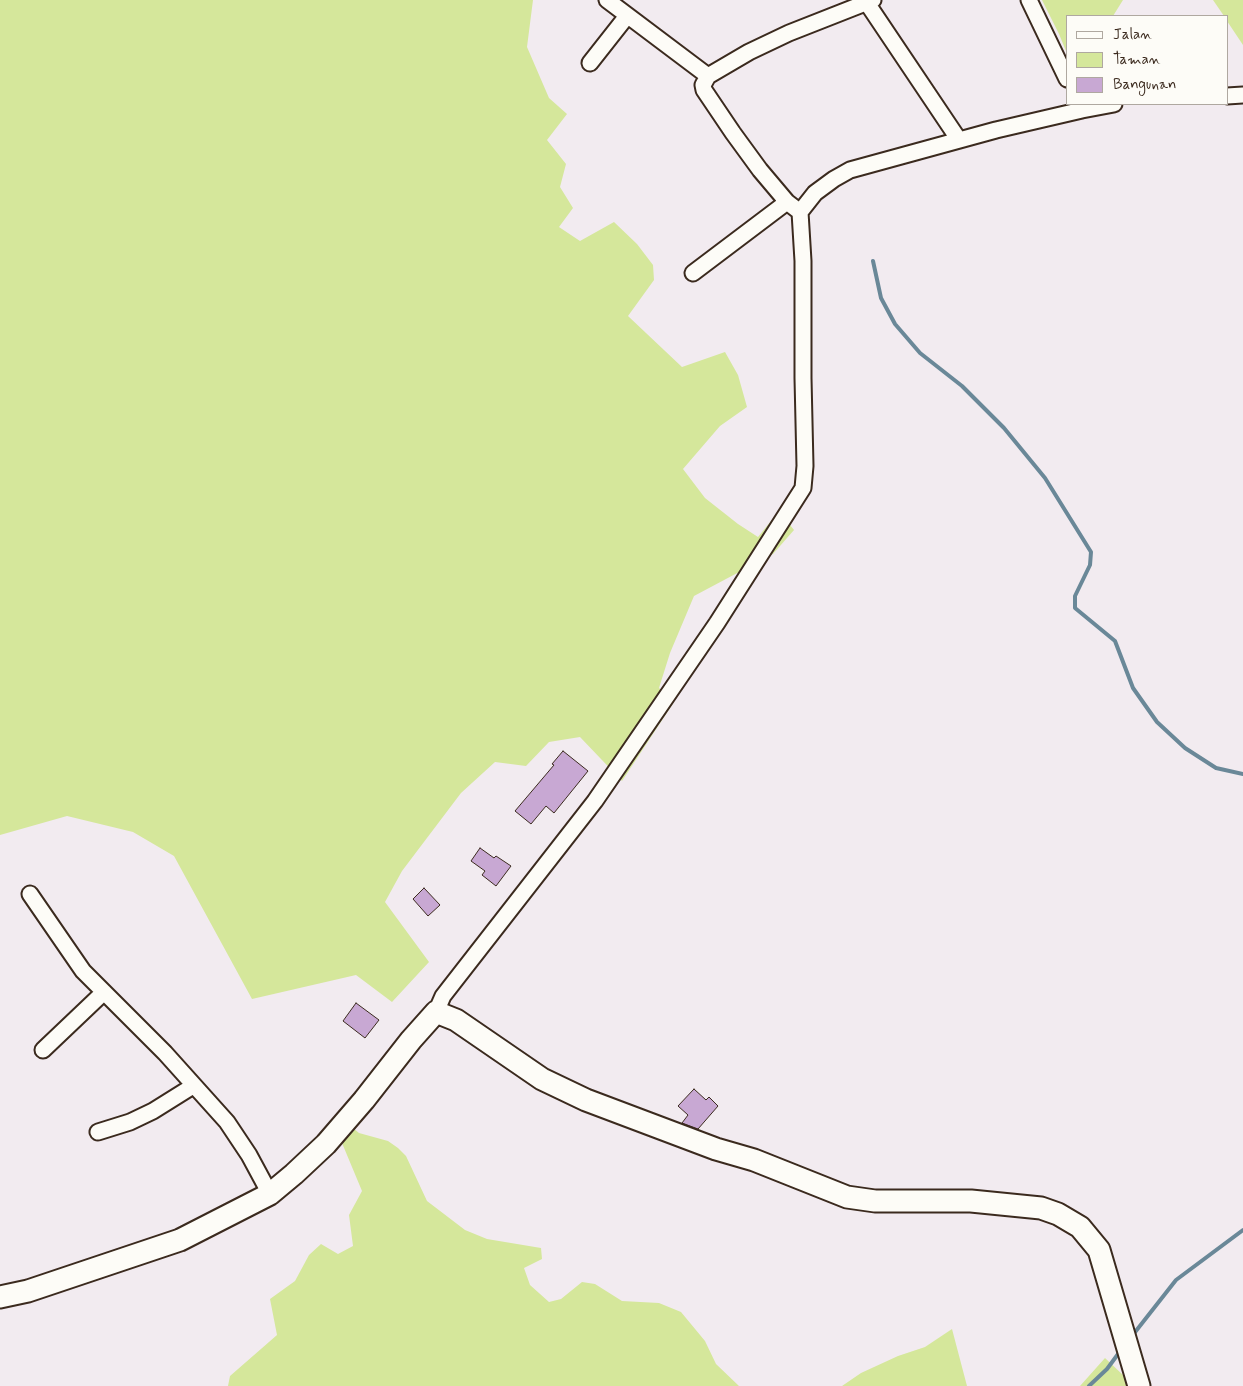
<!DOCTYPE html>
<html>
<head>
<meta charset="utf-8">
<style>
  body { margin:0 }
  #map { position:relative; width:1243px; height:1386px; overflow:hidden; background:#f2ebf0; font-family:Mynerve,sans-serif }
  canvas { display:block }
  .legend { position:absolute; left:1066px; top:15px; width:162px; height:90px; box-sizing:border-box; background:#fdfcf7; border:1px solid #afa8a0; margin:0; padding:6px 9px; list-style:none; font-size:15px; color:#3b2a1e }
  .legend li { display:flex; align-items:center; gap:10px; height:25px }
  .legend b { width:25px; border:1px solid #afa8a0 }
</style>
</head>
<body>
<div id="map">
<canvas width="1243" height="1386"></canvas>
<ul class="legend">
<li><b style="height:6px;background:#fdfcf7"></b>Jalan</li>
<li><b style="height:14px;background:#d5e79b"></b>Taman</li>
<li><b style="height:14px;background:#c8a8d3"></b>Bangunan</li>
</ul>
</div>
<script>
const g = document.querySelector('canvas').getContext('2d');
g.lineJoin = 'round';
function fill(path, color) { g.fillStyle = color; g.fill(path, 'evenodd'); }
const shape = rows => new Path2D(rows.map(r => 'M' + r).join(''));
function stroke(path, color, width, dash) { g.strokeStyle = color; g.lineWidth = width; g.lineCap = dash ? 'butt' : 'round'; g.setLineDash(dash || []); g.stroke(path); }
const green = shape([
  [0,0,533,0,527,47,549,98,567,114,547,140,566,164,560,187,573,208,559,227,580,241,614,222,637,244,653,265,654,280,628,316,682,367,725,352,738,375,747,407,720,426,683,469,705,498,738,524,758,537,779,511,794,530,773,554,694,596,670,653,659,688,674,702,622,781,580,737,549,742,526,766,495,762,461,793,402,871,385,902,429,962,392,1002,356,975,252,999,174,856,133,832,67,816,0,835],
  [1042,0,1123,0,1113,16,1067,16,1066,51,1059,34],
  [1213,0,1243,0,1243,45,1227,21,1227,16,1224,16],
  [353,1128,359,1133,388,1141,398,1148,406,1156,427,1201,465,1230,487,1239,541,1248,542,1259,524,1268,530,1285,549,1302,561,1299,582,1282,595,1284,622,1301,659,1303,681,1312,705,1341,716,1364,739,1386,228,1386,230,1376,277,1335,270,1299,295,1281,309,1255,321,1244,338,1254,353,1246,349,1215,362,1191,342,1143],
  [952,1329,967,1386,842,1386,861,1373,898,1356,925,1347],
  [1105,1358,1123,1375,1127,1386,1080,1386]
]);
const stream = shape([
  [873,261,881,298,895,324,920,353,962,386,1004,428,1045,478,1091,552,1090,565,1075,596,1075,608,1115,641,1133,688,1157,722,1185,748,1216,768,1243,774],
  [1132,1336,1176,1280,1243,1230],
  [1089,1386,1107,1369,1121,1350]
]);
const building = shape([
  [563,751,588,771,554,813,546,806,531,824,515,811,554,765,552,764,563,751],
  [480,848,494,858,496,856,511,866,496,886,482,875,485,871,471,861,480,848],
  [424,888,440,905,428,916,413,899,424,888],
  [356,1003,379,1020,365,1038,343,1021,356,1003],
  [694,1089,706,1100,709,1097,718,1106,698,1129,682,1123,688,1115,678,1106,694,1089]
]);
const minor = shape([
  [607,0,708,76],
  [865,0,959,140],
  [1029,0,1067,79],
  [590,63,627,16],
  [1227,96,1243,95],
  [800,212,787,202,760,170,733,133,704,90,703,85,708,76,749,52,789,33,873,0],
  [693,273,787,202],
  [30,894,83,971,165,1053,227,1122,249,1155,270,1194],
  [436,1012,443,996,595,801,717,623,803,488,805,466,803,378,803,261,800,212,815,193,834,179,850,170,996,130,1082,110,1114,104],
  [43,1050,104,992],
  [98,1132,130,1122,153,1111,193,1086]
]);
const secondary = shape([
  [0,1297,28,1291,180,1240,270,1194,294,1174,326,1144,364,1100,411,1040,436,1012,456,1020,542,1079,586,1100,716,1149,754,1160,847,1197,875,1201,971,1201,1041,1208,1058,1214,1080,1227,1099,1250,1139,1386]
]);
fill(green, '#d5e79b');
stroke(stream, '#6a8898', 4);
fill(building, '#c8a8d3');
stroke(building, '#3b2a1e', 1);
stroke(minor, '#3b2a1e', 19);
stroke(secondary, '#3b2a1e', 25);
stroke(minor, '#fdfcf7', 15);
stroke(secondary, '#fdfcf7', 21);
</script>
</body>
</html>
